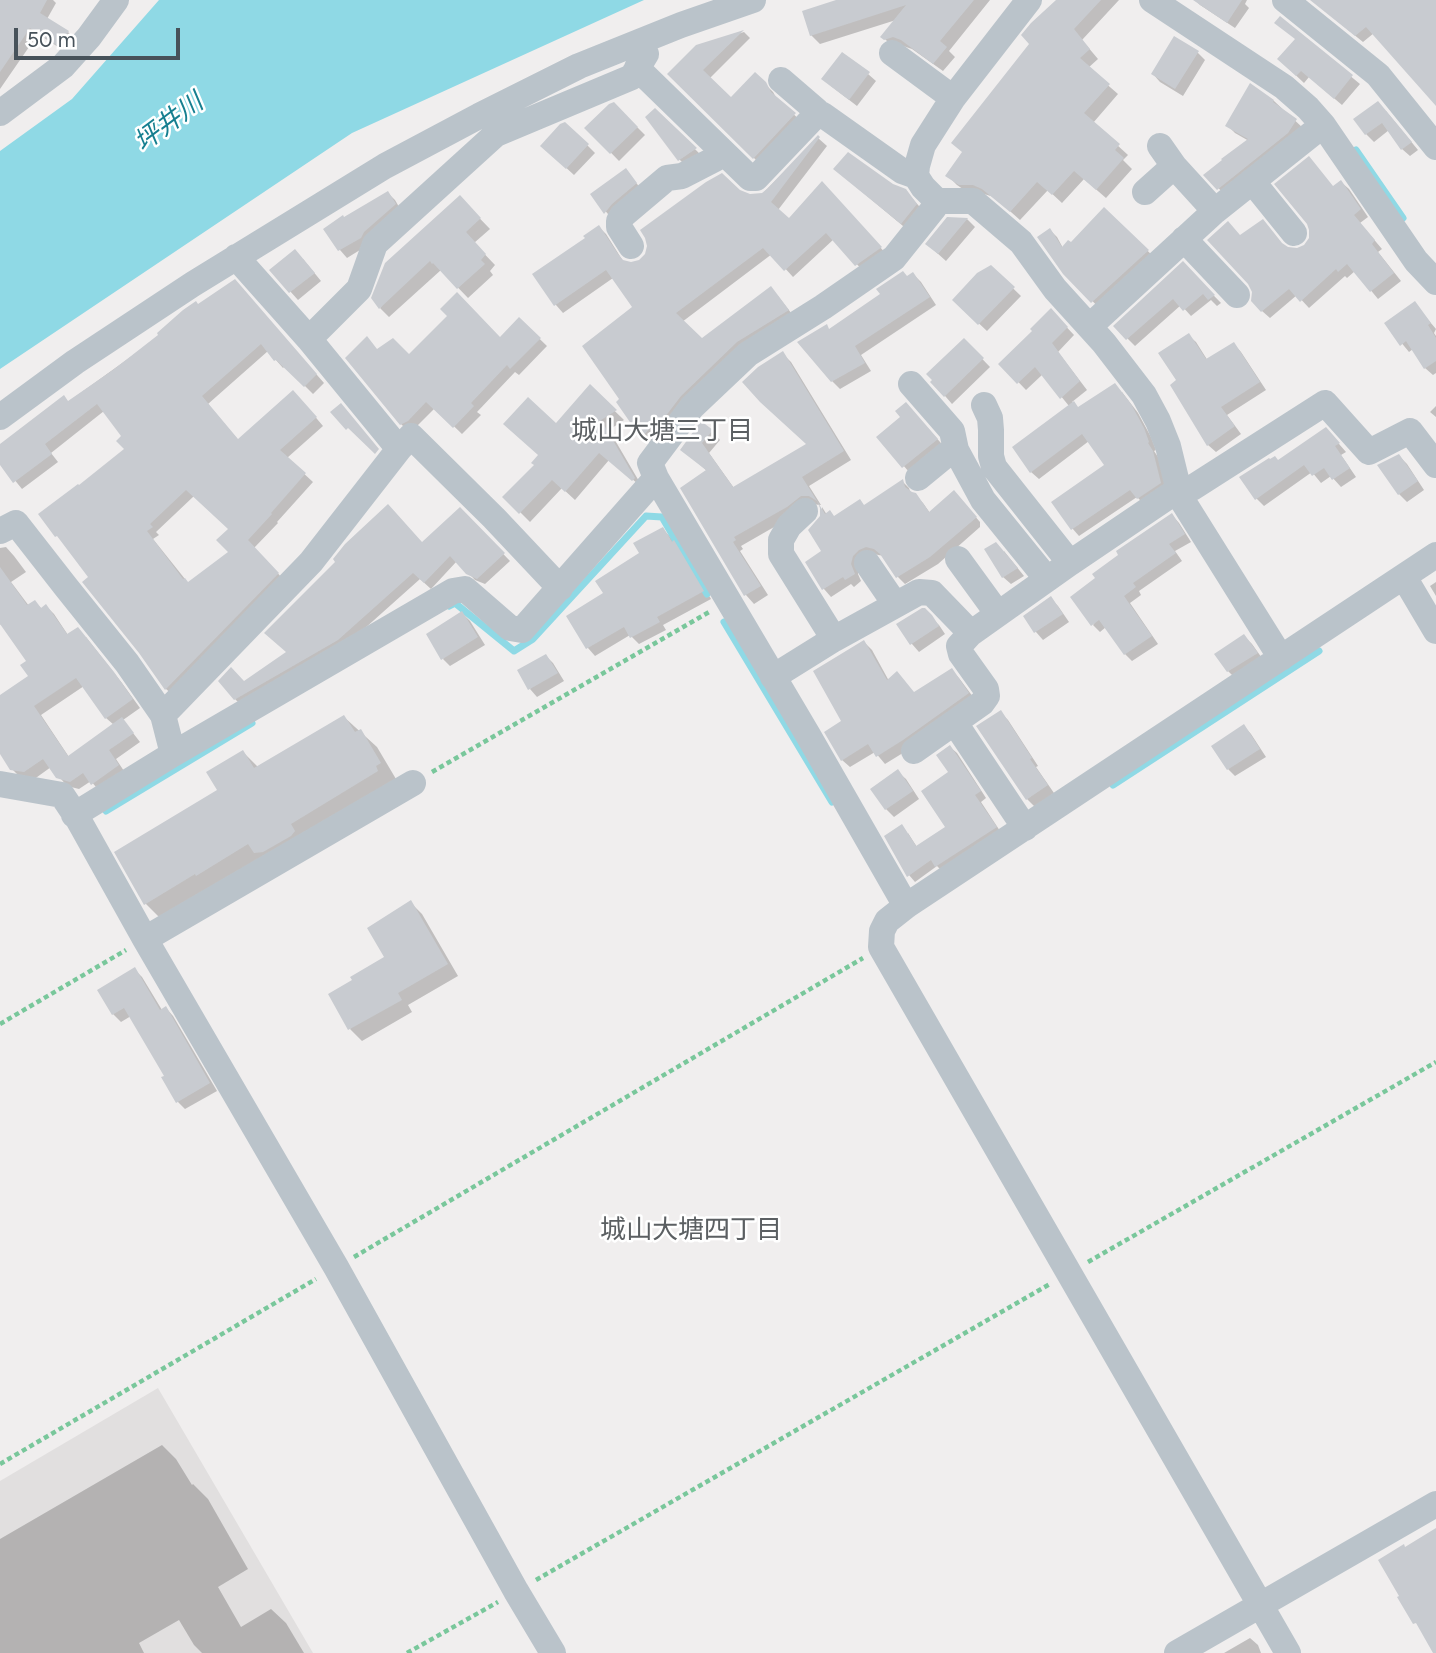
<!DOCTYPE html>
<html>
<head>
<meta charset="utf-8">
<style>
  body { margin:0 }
  #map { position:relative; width:1436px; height:1653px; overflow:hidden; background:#f0eeee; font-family:Figtree,sans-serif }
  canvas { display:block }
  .scale { position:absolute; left:14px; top:28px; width:166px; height:32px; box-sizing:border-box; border:4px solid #47525a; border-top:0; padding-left:9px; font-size:21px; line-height:24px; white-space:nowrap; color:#47525a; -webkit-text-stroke:5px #fff; paint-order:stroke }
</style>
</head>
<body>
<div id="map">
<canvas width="1436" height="1653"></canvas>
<div class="scale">50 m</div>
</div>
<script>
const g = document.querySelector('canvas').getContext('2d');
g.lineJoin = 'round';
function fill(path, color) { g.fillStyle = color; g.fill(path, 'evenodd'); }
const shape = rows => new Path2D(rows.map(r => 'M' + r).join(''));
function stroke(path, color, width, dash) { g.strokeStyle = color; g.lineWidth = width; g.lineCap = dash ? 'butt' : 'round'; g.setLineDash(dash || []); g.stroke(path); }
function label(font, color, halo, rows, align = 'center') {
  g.font = font + ' Figtree,"Noto Sans JP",sans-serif'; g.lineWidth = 5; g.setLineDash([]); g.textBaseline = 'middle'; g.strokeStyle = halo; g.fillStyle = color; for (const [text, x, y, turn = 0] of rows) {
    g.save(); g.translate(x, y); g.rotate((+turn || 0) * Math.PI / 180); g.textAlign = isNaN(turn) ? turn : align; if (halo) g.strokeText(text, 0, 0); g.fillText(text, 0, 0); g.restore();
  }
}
const education = shape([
  [158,1388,313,1653,0,1653,0,1481]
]);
const water = shape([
  [159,0,644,0,352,133,0,369,0,151,72,99]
]);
const shadow = shape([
  [0,0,53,0,56,3,47,19,68,32,75,39,66,52,38,34,0,89],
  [842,0,990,0,949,51,955,57,943,71,912,49,903,46,894,48,883,37,896,20,820,44,811,35],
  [1059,0,1119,0,1082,40,1098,59,1088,68,1118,94,1093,123,1128,155,1123,160,1132,169,1106,198,1084,179,1062,203,1048,190,1020,220,994,197,984,194,970,194,957,185,948,176],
  [1195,0,1247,0,1245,4,1249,8,1235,28,1200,5],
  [1311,0,1436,0,1436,103,1374,33,1363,42],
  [1280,18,1360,84,1342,105,1309,77,1304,83,1287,67,1296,40],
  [744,32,750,38,709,79,731,100,755,74,773,92,777,99,802,122,761,165,670,74,697,47],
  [1197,52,1205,60,1183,96,1160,82,1153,74],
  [868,74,876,81,857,106,831,86],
  [1250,86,1274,101,1303,128,1226,196,1206,175,1249,141,1235,133,1227,125],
  [614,104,645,135,619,161,587,128],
  [655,110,701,155,685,165,679,159],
  [1386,111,1418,150,1410,156,1402,149,1389,130,1374,142,1366,134],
  [818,138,827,146,778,210,790,220,830,191,888,256,864,272,834,239,793,277,772,254,682,322,702,341,778,296,795,318,650,444,643,436,618,402,621,399,634,307,613,278,563,313,556,305,535,275,587,238,599,227,606,234,623,261,631,263,640,261,739,191,750,196,762,194],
  [587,145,595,153,574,175,550,153],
  [626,171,643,191,613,220,592,195],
  [843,176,892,185,913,199,924,212,909,231],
  [1341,182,1349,189,1368,217,1360,223,1382,249,1378,252,1401,281,1378,299,1355,271,1347,278,1345,276,1309,308,1297,295,1270,318,1262,311,1254,292,1241,237,1297,250,1306,246,1334,188],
  [388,193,395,200,402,212,368,245,347,258,340,250,344,219],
  [460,198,490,229,474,243,495,265,490,271,493,275,468,298,441,270,389,317,380,308],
  [1104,209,1155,258,1100,309,1065,272,1050,230,1057,237,1063,248,1071,244],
  [967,219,975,227,946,261,927,244],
  [303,259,321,281,298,300,272,271],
  [1183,264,1221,303,1217,306,1211,300,1191,316,1181,305,1135,346,1115,326],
  [991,267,1021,296,987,331,954,300],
  [913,274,921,282,936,305,861,355,871,371,840,389,832,381,830,330],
  [242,289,324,383,313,394,285,366,283,368,268,351,208,404,239,441,301,400,323,426,287,458,313,482,277,522,278,523,254,548,285,581,174,696,166,689,90,577,126,449,123,437,104,411,51,453,58,462,22,489,0,462,0,451,161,335,198,306],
  [194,496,230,529,231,552,189,584,153,539,159,535,156,532],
  [1414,303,1436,329,1434,333,1436,336,1436,373,1433,375,1425,368,1413,349,1409,352,1386,324],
  [1058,318,1074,335,1058,352,1087,390,1072,402,1079,409,1122,392,1138,413,1151,437,1156,450,1154,451,1160,460,1167,490,1145,505,1137,497,1079,536,1072,528,1106,465,1089,441,1039,479,1031,472,1069,406,1043,374,1026,390,1001,364],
  [519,319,547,346,519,375,515,372,477,412,481,415,462,434,435,408,415,428,409,432,401,424,378,351,409,357,500,339],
  [1188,335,1196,342,1208,361,1234,344,1241,352,1266,390,1227,415,1241,434,1216,452,1208,445,1179,381],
  [964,340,990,367,952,404,933,382],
  [782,353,791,362,851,460,809,486,821,505,810,504,795,515,741,546,743,549,740,551,768,595,754,604,746,595,683,488,707,471,682,449,712,431,720,440,709,453,734,488,809,444],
  [590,387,624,420,609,430,643,488,609,460,575,500,562,488,530,522,505,497,536,465,557,425],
  [1436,406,1436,417,1430,412],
  [917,416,948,451,915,479,879,437,902,418],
  [1333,437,1346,452,1341,455,1356,477,1341,487,1331,476,1321,483,1312,472,1264,506,1256,498,1279,462],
  [1399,456,1407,464,1424,490,1407,502,1399,494,1380,466],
  [902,481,909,488,911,494,915,495,923,503,930,513,961,500,980,522,980,527,938,564,905,584,898,577,884,556,873,554,859,565,858,574,861,581,854,587,851,584,831,597,824,589,807,563,823,552,822,507,827,515,835,518,865,506],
  [460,509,510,561,485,584,475,580,457,561,431,589,420,579,345,646,242,706,235,699,244,683,288,652,422,544],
  [1172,515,1179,523,1191,542,1175,551,1182,561,1139,591,1141,595,1130,603,1158,644,1132,661,1125,654,1106,627,1100,632,1093,625],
  [663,529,682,550,711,599,663,625,666,630,639,644,630,635,595,656,588,648,568,616,605,594],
  [6,547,14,556,26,572,11,582,29,606,35,602,42,609,46,606,54,614,68,635,86,637,122,683,140,708,123,720,140,742,116,759,126,774,100,792,91,781,79,789,67,786,51,767,33,780,21,778,12,769,0,751,0,696,31,677,29,661,2,623,0,625,0,548],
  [84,686,106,718,114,725,69,757,41,715],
  [1004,551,1024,576,1011,584,1003,577],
  [1436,582,1436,596,1430,586],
  [1050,598,1058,606,1069,622,1043,640,1036,632,1025,616],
  [924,610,939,625,945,634,919,652,912,644,898,624],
  [462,613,470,621,485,645,450,666,443,659],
  [1244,636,1252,644,1264,661,1236,679,1228,671],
  [864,642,872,650,889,681,915,693,951,670,959,678,976,701,911,748,885,764,875,752,850,767,842,760,843,722],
  [546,656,553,663,564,681,537,697,530,689],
  [1000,712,1008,720,1038,766,1036,767,1054,793,1035,807,1027,799,979,727],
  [344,717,377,747,396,779,161,919,145,903,220,790,243,752,258,767],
  [1244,726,1251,734,1266,757,1235,776,1228,769],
  [950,747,957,753,986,798,981,802,1002,834,943,872,937,866,915,882,909,875,908,833,917,847,948,827,951,773],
  [898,772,906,779,919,799,894,817,886,809],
  [411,903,422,914,458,976,408,1005,412,1012,362,1041,350,1029,386,958],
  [134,969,142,977,162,1010,166,1008,173,1016,217,1091,185,1109,178,1102,166,1076,131,1016,121,1022,113,1014,99,990],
  [162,1445,176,1459,192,1485,193,1484,208,1499,248,1569,218,1587,241,1627,271,1609,286,1623,304,1653,202,1653,194,1645,179,1620,139,1643,144,1653,0,1653,0,1539],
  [1250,1638,1258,1645,1261,1653,1224,1653]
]);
const stream = shape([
  [1356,150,1403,218],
  [449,606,455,603,514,651,533,639,646,516,662,517,707,594],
  [724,622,832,802],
  [1113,785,1319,651],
  [106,811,252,723]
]);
const building = shape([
  [0,0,47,0,40,13,69,31,58,46,30,28,0,72],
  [836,0,974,0,940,41,947,47,933,64,901,40,893,37,884,40,880,37,906,5,810,36,802,11],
  [1056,0,1101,0,1074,29,1090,49,1080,58,1110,84,1084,113,1120,144,1115,150,1124,158,1096,190,1074,171,1052,195,1037,182,1010,212,982,189,973,185,959,185,945,176,962,152,951,143,1029,44,1021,35,1031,23],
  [1193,0,1242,0,1227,23],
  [1310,0,1436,0,1436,106,1366,27,1355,36],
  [1280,16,1353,75,1334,99,1301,71,1296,76,1277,59,1295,39,1274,23],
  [744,30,703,70,731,97,755,72,766,82,771,92,796,113,753,159,667,74,696,45],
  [1174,36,1199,51,1175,89,1151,74],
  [842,52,870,72,849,100,821,79],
  [1250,83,1274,100,1273,102,1297,119,1288,133,1217,190,1203,175,1222,160,1221,159,1248,139,1225,126],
  [1378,101,1412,142,1401,150,1382,123,1365,135,1353,119],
  [614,102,638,127,610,154,584,128,609,104],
  [655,108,697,148,678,161,645,117],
  [565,122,589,144,566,169,540,146,560,124],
  [818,135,820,137,771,202,789,218,822,181,882,247,855,266,826,233,784,271,763,248,676,313,702,338,771,286,789,310,737,342,681,396,655,430,651,427,641,438,616,402,619,399,582,346,632,307,606,270,554,306,532,274,585,238,583,236,599,225,618,254,623,260,631,262,639,260,645,254,647,246,645,238,640,230,706,182,722,173,740,190,750,194,762,193,767,189],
  [848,152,893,184,906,189,917,204,901,224,833,169],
  [1309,156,1333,186,1341,180,1361,209,1354,215,1375,240,1372,244,1394,273,1370,292,1347,264,1338,272,1336,269,1300,302,1289,289,1261,312,1251,301,1252,292,1248,284,1207,240,1228,221,1240,235,1263,219,1282,243,1288,247,1297,248,1304,245,1309,238,1309,230,1307,224,1274,184],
  [626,168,637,183,612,204,604,214,590,194],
  [388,191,396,204,364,232,361,238,338,251,323,229,343,215,344,217],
  [460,195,481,218,466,232,486,254,481,260,485,264,457,289,433,263,432,264,430,261,379,309,371,298,385,263],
  [1104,207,1149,250,1091,303,1063,274,1037,237,1050,228,1062,247,1068,240,1071,242],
  [947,217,968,218,938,254,925,244],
  [295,249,315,273,289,293,269,270],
  [1183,261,1215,295,1208,300,1203,294,1183,311,1173,299,1126,340,1113,326],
  [991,265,1015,287,978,325,952,300,977,273],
  [903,271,907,276,913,272,930,297,855,346,865,363,831,382,797,342,827,324,829,329,880,294,876,289],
  [235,279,317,374,304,387,276,360,274,361,261,344,202,396,238,439,293,390,317,417,280,450,306,473,271,513,272,514,248,540,279,573,165,690,139,653,82,582,88,577,57,536,55,537,38,514,78,484,79,485,124,449,116,441,121,436,97,404,45,444,52,454,13,483,0,465,0,444,64,395,68,401,113,370,158,335,157,333,183,310,196,301,198,304],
  [186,490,228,529,216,540,228,552,188,582,185,578,183,579,147,531,153,527,150,524],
  [457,292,500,337,519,317,541,338,510,369,507,365,471,403,474,406,453,428,426,402,408,421,400,425,345,358,367,336,377,349,393,338,409,354,447,316,440,309],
  [1415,301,1431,323,1428,325,1436,338,1436,361,1424,369,1406,341,1400,346,1384,323],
  [1051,308,1068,327,1052,343,1080,381,1060,399,1035,367,1017,384,998,364,1032,331,1030,329],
  [1189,333,1206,359,1234,342,1260,382,1221,407,1235,426,1207,446,1170,385,1176,380,1158,353],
  [964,338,984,358,944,397,930,382,932,380,926,374],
  [783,351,844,451,802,477,817,501,809,496,801,496,787,507,734,537,736,540,733,542,761,586,744,596,680,488,706,470,680,450,701,421,713,430,702,443,733,487,806,444,760,402,742,382,758,367],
  [1115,383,1131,404,1144,428,1149,442,1148,443,1153,451,1161,483,1137,499,1130,490,1071,530,1051,502,1104,465,1082,434,1030,473,1012,447,1074,401,1078,407],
  [590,384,617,410,601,420,635,478,632,481,599,453,565,492,552,480,519,514,502,497,534,465,531,463,538,455,503,424,528,397,556,423],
  [906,402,938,439,902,468,876,437,900,417,895,411],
  [341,403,379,449,375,454,348,428,346,430,330,412],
  [1326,427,1340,443,1335,446,1350,468,1332,480,1324,468,1312,476,1304,465,1255,500,1239,477,1269,458,1270,459,1275,456,1278,460],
  [1399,454,1418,481,1398,495,1377,465],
  [903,479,905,487,912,492,916,493,929,512,954,490,977,517,930,557,896,578,880,554,874,549,866,547,859,550,853,556,851,564,855,574,845,580,843,577,822,590,805,562,821,551,808,530,820,516,820,508,817,501,825,514,830,510,834,516,860,499,864,505],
  [388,504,422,542,460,507,505,553,477,579,466,574,450,556,424,583,413,573,338,640,234,700,218,681,231,667,244,681,286,652,264,633,335,562,333,559,345,544],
  [1172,513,1185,534,1169,544,1176,553,1133,583,1136,587,1124,596,1152,636,1124,655,1099,620,1091,626,1070,597,1095,578,1092,574,1118,555,1116,551],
  [663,527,672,542,674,540,704,591,657,617,660,622,630,638,624,627,586,649,566,616,603,593,595,581,639,553,633,543],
  [996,542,1018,568,1002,578,984,549],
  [0,567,27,605,35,600,41,608,46,604,67,634,78,627,114,672,133,699,105,719,76,678,34,706,68,756,122,717,134,733,109,750,119,765,91,785,83,773,70,782,56,778,43,759,24,772,10,770,0,754,0,695,28,676,20,665,26,661,0,624],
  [1051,596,1063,614,1034,633,1023,616],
  [922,608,925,608,932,615,939,626,910,645,896,624],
  [462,611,478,637,441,660,426,634],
  [1244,634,1258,653,1227,672,1214,654],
  [864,640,887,680,897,671,914,692,952,668,969,693,903,740,876,757,868,744,841,761,824,732,841,721,813,671],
  [546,654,558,673,528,690,517,670],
  [1001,710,1032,758,1030,759,1048,785,1026,800,976,726],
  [344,715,355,732,361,729,381,763,376,766,378,771,291,824,295,831,291,836,263,852,254,853,248,844,196,876,195,874,144,905,114,852,217,790,206,772,243,750,254,768],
  [1244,724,1260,749,1227,770,1211,746],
  [950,745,981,791,975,795,997,827,935,867,931,860,907,877,884,836,902,824,916,846,945,827,921,791,948,772,936,755],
  [898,769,913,791,885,810,870,789],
  [411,900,448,964,398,993,402,1000,348,1030,328,994,352,980,350,977,384,957,367,928],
  [135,967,160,1010,166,1006,210,1083,176,1103,161,1077,164,1076,124,1008,112,1015,97,990],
  [1436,1528,1436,1653,1433,1653,1416,1623,1413,1624,1397,1597,1399,1596,1378,1560,1404,1544,1405,1547]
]);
const path = shape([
  [432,772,709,612],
  [0,1024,126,950],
  [354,1257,863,958],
  [1088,1262,1436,1062],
  [0,1464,316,1279],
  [536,1580,1050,1284],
  [407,1653,498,1602]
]);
const minor = shape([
  [1152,0,1284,87,1308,108,1323,125,1416,261,1436,282],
  [1285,0,1378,75,1436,147],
  [892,53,953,98],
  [637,68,750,178,756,178,815,116,823,115,902,171,916,176,923,187,937,201,973,201,1021,242,1055,289,1104,343,1144,395,1158,421,1168,446,1179,491,1184,503,1281,658],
  [781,80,817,111,818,114],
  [0,113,63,66,89,37,116,0],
  [1160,146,1174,166,1215,211],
  [916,176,917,166,923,145,953,98,1029,0],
  [1252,181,1294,233],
  [1145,192,1174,166],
  [1184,239,1237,295],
  [631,246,619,227,619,221,622,216,667,178,682,176,715,159,722,152],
  [236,257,309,339,399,449],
  [1090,326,1215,211,1323,125],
  [309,339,359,289,375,244,496,134,632,77,646,54],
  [911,384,952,431,956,450,983,500,1047,579],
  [984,405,990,418,991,430,991,456,994,467,1070,563],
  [0,417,75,362,193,284,385,166,479,116,579,66,681,25,753,0],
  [656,478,650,463,692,407,748,354,823,307,894,258,934,208,937,201],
  [918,478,946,455,956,450],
  [805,511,789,526,781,540,781,554,834,639],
  [0,531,16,523,66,587,127,663,163,715,173,754],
  [958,559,998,614],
  [867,563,895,604],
  [1404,577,1436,631],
  [773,677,834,639,919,592,932,593,963,625,970,634,1070,563,1169,496,1179,491,1192,488,1325,403,1369,452,1410,431,1436,465],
  [163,715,311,562,399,449,411,436,494,518,560,588],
  [955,723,1025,828],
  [914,751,982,703,987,696,986,689,961,654,959,646,970,634],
  [0,784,62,795,78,819,145,939,336,1267,516,1591,553,1653],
  [74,815,173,754,453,591,465,589,510,628,522,630,656,478,808,735,906,906],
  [145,939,413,783],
  [1177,1653,1436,1504],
  [1288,1653,881,947,882,931,887,921,906,906,1436,555]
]);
const waterNames = [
  ["坪井川",169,123,-37]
];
const neighbourhoodNames = [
  ["城山大塘三丁目",662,431],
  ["城山大塘四丁目",691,1230]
];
fill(education, '#e1dfdf');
fill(water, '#8fd9e5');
fill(shadow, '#0003');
stroke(stream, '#8fd9e5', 7);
fill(building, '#c8cbd0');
stroke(path, '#79c79b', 4.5, [5, 3.5]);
stroke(minor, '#bac3ca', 26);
label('italic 26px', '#167f90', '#fff', waterNames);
label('26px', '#5b5f62', '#fff', neighbourhoodNames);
</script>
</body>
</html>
